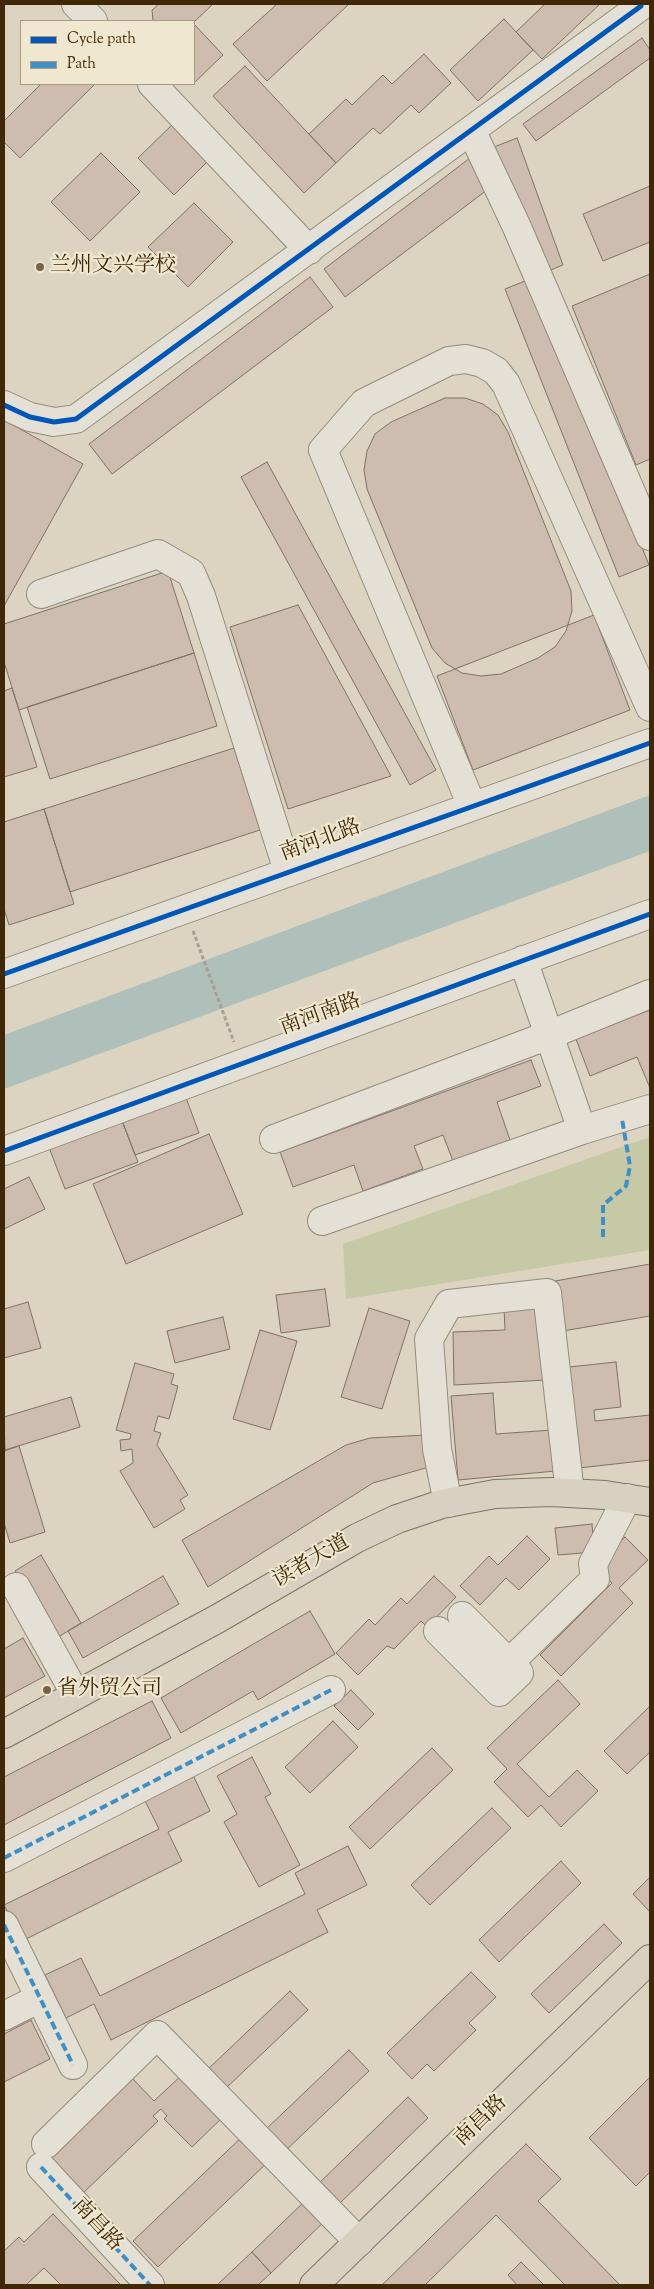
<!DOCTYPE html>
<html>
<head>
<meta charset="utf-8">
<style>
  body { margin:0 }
  #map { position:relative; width:654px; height:2289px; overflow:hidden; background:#dcd4c0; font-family:"Sorts Mill Goudy",serif }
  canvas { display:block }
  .frame { position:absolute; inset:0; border:5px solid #402706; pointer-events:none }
  .legend { position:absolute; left:20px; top:20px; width:175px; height:65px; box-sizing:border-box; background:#efe7cf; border:1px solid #a99a7f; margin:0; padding:6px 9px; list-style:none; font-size:15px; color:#402706 }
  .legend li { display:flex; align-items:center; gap:10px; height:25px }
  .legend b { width:25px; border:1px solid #a99a7f }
</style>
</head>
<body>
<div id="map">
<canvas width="654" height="2289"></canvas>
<div class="frame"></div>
<ul class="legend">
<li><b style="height:6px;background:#0057b8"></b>Cycle path</li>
<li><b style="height:6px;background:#3f8fc5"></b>Path</li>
</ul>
</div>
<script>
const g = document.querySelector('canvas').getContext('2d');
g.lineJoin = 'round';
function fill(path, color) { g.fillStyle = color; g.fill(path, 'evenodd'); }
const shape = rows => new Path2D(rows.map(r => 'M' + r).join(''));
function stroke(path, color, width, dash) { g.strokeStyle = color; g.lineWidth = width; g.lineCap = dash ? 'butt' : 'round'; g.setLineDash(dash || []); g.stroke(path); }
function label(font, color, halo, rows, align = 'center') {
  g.font = font + ' "Sorts Mill Goudy","Noto Serif SC",serif'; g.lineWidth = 4.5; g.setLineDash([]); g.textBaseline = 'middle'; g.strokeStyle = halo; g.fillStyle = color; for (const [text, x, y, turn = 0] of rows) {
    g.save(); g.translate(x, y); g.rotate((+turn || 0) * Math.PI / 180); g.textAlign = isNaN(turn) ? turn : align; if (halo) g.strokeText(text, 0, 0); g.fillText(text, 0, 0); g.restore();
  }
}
const green = shape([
  [650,1137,650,1250,346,1299,343,1244]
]);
const water = shape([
  [650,795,650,851,4,1089,4,1035]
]);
const building = shape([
  [159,4,213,4,194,22,153,21,152,10,159,4],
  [277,4,349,4,267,81,233,44,277,4],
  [545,4,600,4,542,59,516,32,545,4],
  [504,19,533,50,478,101,450,70,504,19],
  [194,24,223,55,194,83,194,24],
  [642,38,650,50,650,58,536,141,523,124,642,38],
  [424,54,451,83,419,113,411,105,380,134,373,128,336,163,309,134,346,99,352,105,383,75,392,84,424,54],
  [245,66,336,163,304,193,213,96,245,66],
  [41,84,95,84,20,158,4,142,4,121,41,84],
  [178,119,213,156,174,195,138,158,178,119],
  [517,138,563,265,541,274,494,147,517,138],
  [101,153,140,192,90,241,51,202,101,153],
  [470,158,491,187,345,297,324,269,470,158],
  [650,186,650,242,603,261,583,214,650,186],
  [194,203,233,242,188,287,148,247,194,203],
  [650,274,650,459,636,465,572,306,650,274],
  [310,277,333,307,112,474,89,444,310,277],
  [535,277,649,565,619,577,505,289,535,277],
  [445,398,465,398,483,404,498,415,508,432,571,591,572,611,566,631,555,647,538,658,501,674,481,676,462,673,445,663,432,648,367,489,364,470,367,451,375,434,391,422,445,398],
  [4,420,83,464,4,606,4,420],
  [267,462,436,770,410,785,241,477,267,462],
  [168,571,194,653,19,710,4,662,4,624,168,571],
  [298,605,391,776,288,809,230,627,298,605],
  [594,615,630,710,473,770,437,676,594,615],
  [194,653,217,726,50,779,27,707,194,653],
  [12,688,37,767,4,777,4,691,12,688],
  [234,748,260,830,70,892,44,809,234,748],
  [44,809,74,904,9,925,4,909,4,822,44,809],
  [650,1010,650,1088,637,1057,590,1076,576,1039,650,1010],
  [531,1060,541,1086,497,1102,510,1140,453,1161,443,1135,414,1146,423,1169,363,1191,354,1165,293,1187,280,1152,531,1060],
  [185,1095,199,1133,135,1155,121,1118,185,1095],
  [121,1118,138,1162,65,1189,48,1145,121,1118],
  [209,1134,243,1214,126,1264,93,1184,209,1134],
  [29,1177,45,1209,4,1229,4,1189,29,1177],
  [650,1264,650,1316,563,1331,555,1281,650,1264],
  [325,1289,330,1326,281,1333,276,1295,325,1289],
  [28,1302,41,1348,4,1358,4,1309,28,1302],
  [542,1306,546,1380,454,1385,453,1332,505,1330,504,1308,542,1306],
  [369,1308,410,1321,382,1409,341,1397,369,1308],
  [223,1317,230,1349,175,1363,167,1331,223,1317],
  [260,1330,297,1341,270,1430,233,1419,260,1330],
  [616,1362,621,1407,594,1410,595,1421,650,1415,650,1460,579,1468,569,1367,616,1362],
  [135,1363,174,1374,171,1384,178,1386,169,1419,158,1416,154,1431,161,1433,157,1445,188,1495,180,1500,185,1509,154,1528,120,1471,133,1463,132,1449,121,1451,120,1440,130,1439,131,1434,116,1430,135,1363],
  [493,1393,496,1434,552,1430,556,1471,458,1480,451,1396,493,1393],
  [71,1397,80,1427,5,1450,4,1417,71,1397],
  [426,1435,429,1467,373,1483,208,1587,182,1540,346,1445,370,1438,426,1435],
  [19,1446,45,1532,10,1543,4,1523,4,1451,19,1446],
  [592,1524,594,1552,558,1555,555,1528,592,1524],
  [527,1536,550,1559,519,1590,506,1578,480,1605,460,1586,489,1556,498,1565,527,1536],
  [625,1537,648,1560,619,1588,633,1603,561,1676,540,1655,612,1583,595,1566,625,1537],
  [41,1555,81,1623,55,1639,15,1571,41,1555],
  [163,1576,179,1604,83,1658,68,1631,163,1576],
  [434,1576,456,1597,427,1627,421,1621,394,1649,387,1646,358,1675,336,1653,369,1619,375,1625,401,1598,407,1604,434,1576],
  [310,1611,335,1654,258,1700,253,1691,181,1733,161,1698,310,1611],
  [23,1638,45,1676,4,1698,4,1649,23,1638],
  [558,1680,580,1704,517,1764,549,1797,577,1770,598,1791,561,1827,541,1805,528,1817,494,1782,507,1769,487,1748,558,1680],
  [351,1690,374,1714,358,1730,334,1706,351,1690],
  [152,1701,171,1738,4,1825,4,1777,152,1701],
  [650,1706,650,1752,627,1774,604,1751,650,1706],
  [333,1721,358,1747,310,1793,285,1767,333,1721],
  [432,1748,453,1770,370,1849,349,1827,432,1748],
  [252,1757,271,1794,265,1797,300,1865,259,1887,224,1822,237,1814,217,1776,252,1757],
  [192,1773,210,1811,168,1832,182,1861,22,1941,4,1905,159,1829,143,1797,192,1773],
  [492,1808,511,1828,430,1905,411,1885,492,1808],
  [348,1846,367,1885,317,1910,328,1932,111,2040,94,2004,66,2018,45,1975,81,1958,100,1996,305,1894,295,1873,348,1846],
  [561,1861,581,1883,499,1962,479,1940,561,1861],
  [650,1877,650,1912,633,1894,650,1877],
  [604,1924,622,1943,549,2013,531,1994,604,1924],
  [471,1972,496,1997,469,2023,476,2030,434,2071,427,2064,412,2079,387,2053,471,1972],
  [290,1991,308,2010,224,2090,206,2071,290,1991],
  [31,2020,50,2059,4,2082,4,2034,31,2020],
  [349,2050,369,2071,283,2153,263,2132,349,2050],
  [183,2074,224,2116,192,2147,164,2119,167,2116,161,2109,153,2116,158,2121,80,2196,47,2160,132,2078,154,2101,183,2074],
  [650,2077,650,2172,636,2186,589,2138,650,2077],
  [408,2097,428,2118,338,2205,318,2184,408,2097],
  [246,2133,271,2159,158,2267,133,2241,246,2133],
  [526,2144,561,2179,538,2201,620,2285,565,2285,496,2215,425,2285,382,2285,526,2144],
  [308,2198,328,2218,271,2273,252,2252,308,2198],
  [53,2214,121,2285,61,2285,44,2268,26,2285,4,2285,4,2251,19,2237,24,2242,53,2214],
  [252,2252,271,2273,258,2285,217,2285,252,2252],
  [521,2262,544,2285,517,2285,508,2275,521,2262]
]);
const path = shape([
  [193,931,234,1042]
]);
const minor = shape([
  [76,4,93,21],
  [152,84,309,250],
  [472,132,516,225,650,536],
  [4,405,30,417,54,422,76,419,641,6],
  [41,594,158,554,191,573,201,596,288,871],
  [472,806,323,450,364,403,449,361,466,359,482,363,496,371,506,384,650,707],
  [523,960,582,1130,650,1109],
  [4,974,650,743],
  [274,1139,549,1035,650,994],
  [4,1151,650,914],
  [322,1221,582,1130],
  [448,1503,437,1449,429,1339,449,1304,547,1293,570,1493],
  [16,1587,76,1695],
  [438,1631,499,1692,519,1673,462,1616],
  [509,1663,595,1579,593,1564,627,1498],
  [4,1858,331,1690],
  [4,1925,73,2065],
  [4,2016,40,1998],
  [46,2144,157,2035,359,2242],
  [41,2167,150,2285]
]);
const major = shape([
  [4,1734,217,1619,357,1538,397,1519,442,1504,495,1494,551,1492,605,1495,650,1502],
  [314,2285,650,1959]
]);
const quiet = shape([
  [603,1237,603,1205,626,1186,630,1166,622,1119],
  [4,1858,331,1690],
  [4,1925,73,2065],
  [41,2167,150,2285]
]);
const cycleway = shape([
  [4,405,30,417,54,422,76,419,641,6],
  [4,974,650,743],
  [4,1151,650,914]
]);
const markers = [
  [40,267,5,"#776447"],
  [47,1690,5,"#776447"]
];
const poiNames = [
  ["兰州文兴学校",50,267],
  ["省外贸公司",57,1690]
];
const streetNames = [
  ["南河北路",321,842,-20],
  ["南河南路",321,1016,-20],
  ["读者大道",312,1563,-30],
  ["南昌路",482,2122,-44],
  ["南昌路",96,2226,47]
];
fill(green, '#c5c9a6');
fill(water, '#afc0bb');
fill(building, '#cebcae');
stroke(building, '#7c7364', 1);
stroke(minor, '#938b7c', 30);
stroke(major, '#7c7364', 30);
stroke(path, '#a59f95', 3, [4, 2.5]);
stroke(minor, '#e4e0d5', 28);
stroke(major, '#d8d1c1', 28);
stroke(quiet, '#3f8fc5', 4, [8, 4]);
stroke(cycleway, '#0057b8', 5);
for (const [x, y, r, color] of markers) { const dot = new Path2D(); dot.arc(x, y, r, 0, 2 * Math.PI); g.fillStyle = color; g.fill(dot); stroke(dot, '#efe7cf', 2); }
label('21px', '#402706', '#efe7cf', poiNames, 'left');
label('21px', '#402706', '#efe7cf', streetNames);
</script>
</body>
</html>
